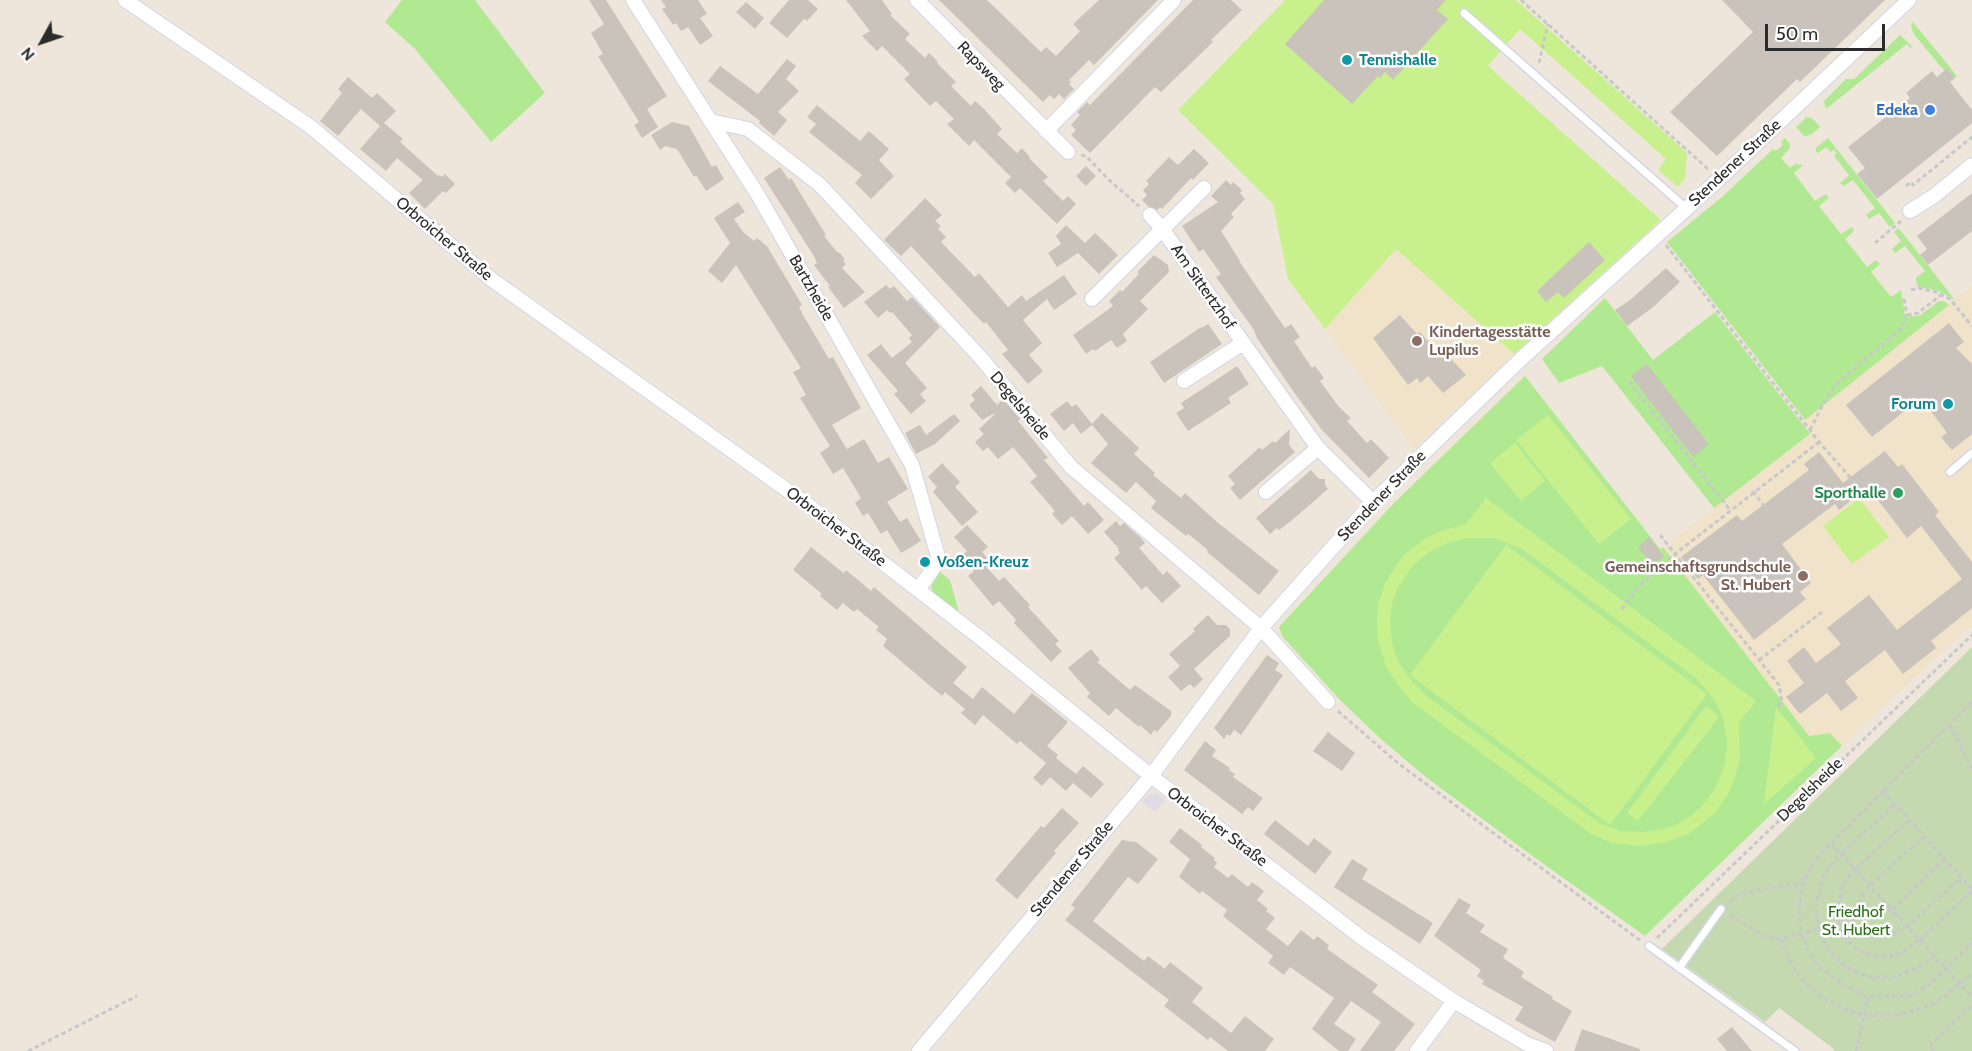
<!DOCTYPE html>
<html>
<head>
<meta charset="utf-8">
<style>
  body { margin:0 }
  #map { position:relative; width:1972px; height:1051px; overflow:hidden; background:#eee6db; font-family:Cabin,sans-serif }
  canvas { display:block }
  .north { position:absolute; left:12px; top:12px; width:60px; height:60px; -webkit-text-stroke:4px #fff; paint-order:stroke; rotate:230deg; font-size:16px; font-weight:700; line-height:24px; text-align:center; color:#2b2b2b }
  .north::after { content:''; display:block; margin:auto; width:21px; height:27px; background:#2b2b2b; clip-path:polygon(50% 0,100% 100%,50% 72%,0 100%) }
  .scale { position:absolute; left:1765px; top:24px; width:120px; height:27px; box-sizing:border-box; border:3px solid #2b2b2b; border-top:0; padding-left:8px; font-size:18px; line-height:21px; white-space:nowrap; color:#2b2b2b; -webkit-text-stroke:4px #fff; paint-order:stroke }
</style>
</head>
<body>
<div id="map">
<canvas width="1972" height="1051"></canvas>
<div class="north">N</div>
<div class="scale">50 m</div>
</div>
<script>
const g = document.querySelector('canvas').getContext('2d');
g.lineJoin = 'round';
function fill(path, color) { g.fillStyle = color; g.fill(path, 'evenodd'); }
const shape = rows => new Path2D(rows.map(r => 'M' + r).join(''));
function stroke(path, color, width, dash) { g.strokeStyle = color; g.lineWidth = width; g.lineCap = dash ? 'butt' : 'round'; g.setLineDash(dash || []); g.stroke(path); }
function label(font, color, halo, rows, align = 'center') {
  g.font = font + ' Cabin,sans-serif'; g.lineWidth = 5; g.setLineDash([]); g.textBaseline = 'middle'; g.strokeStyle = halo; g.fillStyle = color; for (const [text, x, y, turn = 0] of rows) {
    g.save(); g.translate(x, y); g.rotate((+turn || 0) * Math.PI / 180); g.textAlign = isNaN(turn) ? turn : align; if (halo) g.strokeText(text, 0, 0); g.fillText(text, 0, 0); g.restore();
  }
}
const industrial = shape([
  [1156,793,1165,800,1155,812,1142,802,1149,794]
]);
const education = shape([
  [1396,249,1514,354,1414,449,1325,329],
  [1972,286,1972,627,1964,631,1842,746,1830,733,1809,736,1663,547,1810,434,1801,422]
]);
const green = shape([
  [402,0,475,0,545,93,491,142,415,49,385,22],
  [1913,22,1957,76,1955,78,1947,68,1944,70,1940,66,1913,33,1911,25],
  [1900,35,1912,46,1910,48,1907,44,1826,109,1824,101,1846,79,1854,79],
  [1807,117,1813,119,1820,127,1811,135,1804,136,1796,127],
  [1785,138,1790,144,1790,148,1781,158,1790,168,1795,164,1803,165,1794,173,1815,201,1826,194,1829,198,1819,206,1841,234,1852,227,1854,231,1845,239,1867,267,1876,260,1880,264,1871,272,1891,297,1901,290,1905,316,1908,318,1910,316,1919,316,1939,301,1944,301,1949,305,1805,420,1667,242,1722,197,1772,150,1774,149,1776,151,1783,145,1781,142],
  [1828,138,1895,223,1890,227,1879,213,1869,219,1866,215,1875,208,1853,180,1844,186,1840,183,1849,175,1834,156,1837,153,1834,150,1831,152,1826,147,1818,153,1816,152,1816,148],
  [1898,228,1905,236,1955,300,1939,291,1917,286,1916,278,1925,271,1905,246,1895,253,1892,249,1901,241,1894,232],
  [1605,298,1653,360,1715,312,1810,434,1714,508,1602,366,1559,383,1542,359],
  [1525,376,1660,549,1663,547,1809,736,1830,733,1842,746,1645,936,1538,860,1427,778,1382,740,1340,700,1282,636,1279,627,1395,502],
  [940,572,950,580,960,616,934,596,931,587]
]);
const cemetery = shape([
  [1972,647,1972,1051,1834,1051,1834,1049,1779,1008,1765,1022,1662,949]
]);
const pitch = shape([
  [1285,0,1516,0,1687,153,1685,179,1678,187,1658,170,1666,159,1520,29,1488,66,1661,220,1514,354,1396,249,1325,329,1288,279,1273,204,1178,110],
  [1548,415,1631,519,1599,544,1516,440],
  [1515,443,1545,481,1521,501,1490,463],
  [1486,498,1756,701,1739,723,1740,758,1734,781,1728,794,1715,813,1690,833,1665,842,1640,846,1612,843,1590,833,1412,702,1398,685,1386,667,1378,640,1377,629,1378,605,1385,583,1403,556,1423,540,1438,532,1466,524],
  [1466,538,1494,538,1522,549,1697,679,1708,692,1715,700,1724,721,1727,743,1725,764,1715,789,1701,807,1691,816,1678,824,1660,830,1641,832,1620,831,1599,823,1428,697,1413,683,1402,668,1395,655,1392,643,1390,617,1393,600,1399,586,1414,564,1428,553,1447,543],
  [1859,498,1889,537,1852,564,1823,526],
  [1506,545,1707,694,1610,825,1410,675],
  [1706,706,1719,716,1707,734,1693,723],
  [1776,707,1816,758,1764,804],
  [1693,724,1706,734,1638,821,1627,813]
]);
const building = shape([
  [589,0,606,0,667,96,647,109,658,127,642,138,634,125,639,122,598,56,603,54,591,33,604,24],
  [661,0,698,0,707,14,700,18,713,36,700,45,688,27,681,31,676,23,673,25,662,9,666,7],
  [789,0,808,0,818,9,807,21,804,19,787,38,769,23],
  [846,0,882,0,892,14,890,15,910,34,905,39,925,58,929,53,938,62,937,63,956,82,951,86,971,106,975,101,984,109,1002,129,997,134,1017,153,1022,148,1030,157,1029,158,1048,177,1043,181,1063,201,1068,196,1076,204,1057,224,1020,188,1015,193,1005,183,1011,177,974,140,969,146,947,124,954,119,936,101,930,106,904,79,910,74,882,46,877,51,862,36,870,31],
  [939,0,987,0,1041,52,1046,47,1056,56,1080,31,1073,24,1099,0,1158,0,1094,65,1089,60,1069,80,1071,82,1069,84,1074,89,1064,99,1059,94,1054,99,1050,95,1043,102],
  [1193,0,1231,0,1242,10,1211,40,1213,42,1161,92,1155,87,1090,153,1071,135,1076,130,1071,125,1080,115,1077,112,1087,102,1090,105],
  [1324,0,1446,0,1437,10,1448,19,1393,80,1385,72,1380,78,1378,76,1352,104,1285,44],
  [1722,0,1885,0,1800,82,1797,79,1717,156,1670,112,1753,32],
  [746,2,764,18,755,29,736,12],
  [787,59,796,66,786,79,799,91,778,112,787,120,774,136,759,123,760,121,708,81,720,66,758,94],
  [1947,68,1955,78,1950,82,1972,110,1972,123,1877,199,1857,174,1865,168,1848,147,1910,98,1906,93,1932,71,1937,77],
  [348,77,372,98,377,93,396,111,384,123,403,139,400,142,438,176,439,175,442,177,445,174,455,184,446,193,443,191,425,209,409,193,423,180,397,158,386,171,360,149,380,126,361,109,338,136,320,121,342,93,338,89],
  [817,105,860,141,869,131,889,149,879,160,894,176,871,199,855,183,862,175,809,132,816,124,807,117],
  [672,122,689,126,712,167,716,165,724,179,706,191,696,175,694,177,677,149,665,146,660,150,651,135],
  [1194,149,1209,163,1193,180,1191,178,1162,209,1160,207,1158,210,1148,206,1142,200,1147,195,1143,190,1149,184,1146,181,1169,157,1178,165],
  [1086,166,1096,176,1086,186,1076,176],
  [780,167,789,180,791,178,826,235,824,236,837,252,840,253,844,258,844,262,846,264,842,268,865,292,844,308,828,287,830,286,814,265,817,263,814,256,764,178],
  [1226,180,1231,185,1233,182,1242,190,1240,193,1245,199,1231,214,1234,217,1221,231,1240,261,1239,261,1285,328,1291,324,1300,337,1294,341,1312,368,1315,366,1324,378,1320,381,1339,407,1351,418,1347,421,1367,443,1371,439,1389,458,1369,478,1322,430,1293,391,1257,338,1254,330,1216,277,1221,274,1203,249,1199,252,1182,226,1218,202,1211,196],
  [1972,193,1972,231,1928,265,1920,255,1927,249,1917,236],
  [925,198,942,215,935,221,941,226,938,229,946,237,941,242,975,277,979,273,1008,307,1022,295,1026,301,1064,275,1077,294,1054,310,1047,299,1023,320,1042,343,1029,355,1043,371,1028,384,1002,354,1008,350,986,322,984,324,911,246,901,256,884,240],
  [738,202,745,212,734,219,743,232,754,241,757,238,767,246,802,305,799,307,803,315,829,359,833,357,861,408,832,425,847,449,864,439,878,463,889,457,908,489,887,502,900,522,907,518,921,541,901,553,887,530,881,534,868,513,863,516,855,503,861,498,843,468,833,474,820,453,830,446,800,398,806,395,793,372,801,368,736,265,722,283,708,271,730,243,714,218],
  [1066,225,1085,243,1095,233,1118,255,1099,274,1078,253,1057,267,1048,253,1061,244,1056,236],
  [1589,242,1605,260,1564,298,1558,292,1546,302,1537,291],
  [1154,255,1168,265,1169,272,1140,301,1148,309,1123,334,1127,341,1117,348,1111,340,1095,351,1093,349,1086,354,1073,335,1113,306,1109,301,1120,290,1122,292,1139,274,1137,272],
  [1666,268,1680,282,1652,308,1627,326,1615,310,1630,300],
  [886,285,890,289,894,286,907,301,912,297,940,327,905,363,927,388,920,394,926,401,911,414,894,394,898,391,867,355,881,344,892,358,912,342,909,338,912,335,892,312,890,313,887,310,878,318,864,302],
  [1400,315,1417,334,1420,332,1436,351,1438,349,1448,360,1450,358,1466,375,1443,393,1428,376,1420,383,1417,378,1408,385,1373,338],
  [1949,323,1964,342,1956,348,1972,364,1972,434,1952,450,1941,437,1947,433,1945,430,1921,398,1872,437,1846,405],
  [1208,324,1222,344,1164,383,1150,362,1201,327,1202,328],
  [1647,364,1709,444,1693,457,1631,376],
  [1237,366,1249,384,1228,398,1231,403,1188,431,1176,413,1184,408,1181,403],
  [981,386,997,405,1003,399,1020,419,1018,421,1048,458,1044,460,1084,506,1088,502,1104,520,1088,534,1072,516,1062,525,1052,514,1055,511,1030,482,1037,476,1013,447,998,459,988,447,983,451,975,442,984,434,979,429,994,415,993,414,982,420,969,405,975,400,971,395],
  [1067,401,1072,407,1076,404,1092,424,1102,413,1139,448,1134,454,1155,473,1153,475,1181,498,1185,493,1217,522,1279,571,1259,595,1207,552,1208,550,1188,534,1186,536,1151,508,1156,501,1136,482,1126,493,1091,463,1108,444,1092,425,1081,434,1073,423,1064,431,1050,414],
  [954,414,960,421,935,444,916,454,905,433,920,425,926,435],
  [1290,429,1289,445,1295,452,1240,500,1230,488,1235,484,1228,476,1260,447,1262,450,1273,441,1275,443],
  [1885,451,1898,467,1902,464,1939,512,1935,515,1972,562,1972,608,1931,641,1936,648,1903,674,1885,650,1845,681,1858,698,1841,711,1827,693,1800,714,1786,697,1804,683,1787,661,1804,647,1816,663,1841,644,1827,628,1869,595,1897,630,1962,579,1921,526,1907,538,1868,487,1839,510,1835,504,1782,544,1811,583,1800,592,1806,599,1754,640,1703,575,1698,579,1681,557,1737,515,1742,521,1809,470,1804,464,1819,452,1843,483],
  [942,463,960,482,955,487,978,512,962,526,933,492,937,487,928,477],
  [1311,470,1319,479,1325,479,1325,485,1328,489,1291,521,1279,530,1277,528,1270,534,1256,518],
  [1116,521,1120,526,1124,523,1141,538,1145,543,1139,548,1163,575,1167,571,1181,586,1162,603,1146,586,1142,590,1114,558,1120,553,1118,550,1119,549,1104,532],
  [967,525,988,547,982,552,987,558,980,565,983,563,999,581,1004,577,1030,605,1028,607,1059,641,1055,644,1062,651,1051,662,1014,623,1016,620,999,601,993,606,968,576,974,571,961,556,967,551,954,537],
  [1649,537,1664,556,1653,565,1638,547],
  [811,547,841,571,844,573,846,570,871,591,874,587,967,667,953,683,973,699,982,687,1014,714,1032,693,1068,722,1047,746,1058,755,1056,758,1076,774,1083,766,1104,784,1091,798,1073,783,1066,791,1050,777,1042,786,1033,778,1046,763,1020,741,1017,744,983,715,975,725,961,713,965,709,945,692,942,696,883,646,887,639,876,630,879,627,857,609,854,612,843,603,837,610,820,596,822,594,793,570],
  [1208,615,1217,625,1226,625,1230,629,1230,636,1194,669,1203,679,1194,688,1190,684,1181,691,1168,677,1180,666,1169,654,1195,631,1193,629],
  [1091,649,1100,660,1097,662,1130,690,1135,685,1171,711,1171,716,1157,732,1154,730,1151,735,1140,725,1139,727,1116,708,1109,716,1087,697,1090,693,1068,668],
  [1267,655,1279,663,1275,670,1283,675,1241,735,1234,730,1230,736,1227,734,1224,739,1214,728],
  [1328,732,1355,753,1342,771,1313,751],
  [1205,741,1216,750,1212,756,1230,768,1229,770,1235,774,1233,777,1263,798,1253,811,1248,807,1242,814,1184,770],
  [1062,808,1079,823,1054,851,1056,853,1017,899,995,880,1041,826,1044,828],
  [1275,820,1308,846,1314,838,1332,852,1315,874,1264,834],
  [1180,828,1202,845,1201,847,1215,858,1214,860,1217,863,1214,867,1228,878,1232,874,1248,887,1252,882,1264,891,1257,900,1268,909,1266,911,1275,918,1266,929,1288,946,1301,930,1314,940,1317,936,1329,945,1327,949,1378,985,1372,992,1415,1024,1394,1051,1360,1051,1381,1022,1351,1001,1334,1024,1356,1039,1348,1051,1339,1051,1312,1029,1334,998,1290,967,1284,975,1268,963,1273,956,1223,916,1227,910,1202,891,1200,894,1179,877,1190,859,1169,842],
  [1122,840,1136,842,1158,859,1138,884,1128,877,1093,921,1144,961,1148,956,1165,969,1170,962,1203,988,1192,1002,1231,1033,1245,1016,1274,1039,1265,1051,1228,1051,1210,1037,1208,1040,1164,1006,1169,1000,1065,920,1075,908,1071,905],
  [1352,859,1368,869,1362,879,1433,923,1420,944,1334,887],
  [1459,898,1471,905,1466,913,1485,925,1480,932,1508,949,1503,958,1524,972,1521,977,1553,997,1552,999,1572,1011,1555,1042,1515,1020,1523,1007,1482,984,1484,981,1477,976,1481,970,1434,936],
  [1732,1027,1752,1051,1727,1051,1717,1039],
  [1582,1029,1640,1049,1640,1051,1574,1051]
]);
const path = shape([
  [1521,0,1709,170],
  [1539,63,1548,24],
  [1081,155,1086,156,1108,179,1139,206],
  [1906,186,1911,182,1913,185,1972,137],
  [1875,243,1901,221],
  [1666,245,1819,442,1864,493],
  [1911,290,1919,288,1936,292,1950,299,1972,326],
  [1907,315,1918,313,1941,295],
  [1629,381,1730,510],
  [1810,430,1826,398,1839,381,1900,330,1907,315,1904,299],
  [1753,491,1769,513],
  [1660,535,1779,685,1782,702,1776,707],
  [1622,609,1638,587,1675,554,1819,442],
  [1759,660,1822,612],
  [1972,702,1815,860,1802,885,1799,910,1801,933,1807,949,1819,967,1844,985,1868,997,1910,996,1932,983,1972,943],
  [1338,711,1399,764,1641,941],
  [1950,725,1972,769],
  [1883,791,1972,889],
  [1909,820,1855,869,1841,854,1835,860,1825,873,1817,900,1816,911,1821,936,1829,951,1840,962,1856,972,1871,977,1893,977,1903,974,1926,963,1934,956,1972,997],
  [1924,836,1869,886,1860,900,1858,912,1866,930,1879,935,1893,934,1905,929,1961,877],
  [1831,843,1841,854,1894,805],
  [1944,859,1892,910,1855,869,1845,881,1840,894,1838,911,1839,924,1781,939,1789,958,1798,975,1806,984,1822,998,1851,1012,1868,1016,1899,1015,1934,1004,1949,993,1972,973],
  [1729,902,1737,896,1750,892,1784,885,1802,885],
  [1730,915,1763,936,1781,939],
  [1657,938,1972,635],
  [1934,956,1920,940,1899,954,1885,957,1871,955,1859,951,1850,943,1843,935,1839,924,1892,910,1920,940,1972,891],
  [28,1051,137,996],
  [1856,1051,1868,997],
  [1934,1051,1929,1046,1972,1005]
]);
const lane = shape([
  [1464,13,1686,208],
  [1950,472,1972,453],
  [1649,946,1795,1051],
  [1679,968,1721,909]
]);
const street = shape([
  [125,0,311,127,491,279,808,505,979,637,1151,776,1362,938,1454,1001,1527,1044,1546,1051],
  [633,0,758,195,912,465,939,560,918,590],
  [917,0,1068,152],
  [710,121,748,129,820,185,981,358,1071,467,1261,628,1328,702],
  [1046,131,1174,0],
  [1910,211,1934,196,1972,165],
  [1150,215,1163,230,1318,448,1373,502],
  [1092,299,1204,188],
  [1184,381,1243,343],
  [1266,492,1318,448],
  [919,1051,1151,776,1261,628,1373,502,1521,359,1718,180,1909,0],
  [1417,1051,1454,1001]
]);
const markers = [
  [1347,60,6,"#0f9aa8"],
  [1930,110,6,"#3f7fe0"],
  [1417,341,6,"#8d6e63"],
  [1948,404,6,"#0f9aa8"],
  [1898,493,6,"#2e9e5b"],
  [925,562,6,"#0f9aa8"],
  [1803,576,6,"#8d6e63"]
];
const cultureNames = [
  ["Tennishalle",1359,60],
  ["Forum",1936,404,"right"],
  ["Voßen-Kreuz",937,562]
];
const streetNames = [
  ["Rapsweg",981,66,46],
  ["Stendener Straße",1735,163,-43],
  ["Orbroicher Straße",444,239,40],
  ["Am Sittertzhof",1203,287,55],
  ["Bartzheide",811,288,60],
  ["Degelsheide",1020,406,50],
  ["Stendener Straße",1382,496,-46],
  ["Orbroicher Straße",836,527,37],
  ["Degelsheide",1810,790,-44],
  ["Orbroicher Straße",1217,827,37],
  ["Stendener Straße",1072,869,-50]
];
const shopNames = [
  ["Edeka",1918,110]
];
const educationNames = [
  ["Kindertagesstätte",1429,332],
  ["Lupilus",1429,350],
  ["Gemeinschaftsgrundschule",1791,567,"right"],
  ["St. Hubert",1791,585,"right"]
];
const leisureNames = [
  ["Sporthalle",1886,493]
];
const parkNames = [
  ["Friedhof",1856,912],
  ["St. Hubert",1856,930]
];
fill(industrial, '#dfdce6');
fill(education, '#f1e3c9');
fill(green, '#b1e993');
fill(cemetery, '#c5d9b1');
fill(pitch, '#c8f18e');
fill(building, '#c9c3bb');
stroke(lane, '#d0d4e5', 10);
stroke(street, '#d0d4e5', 16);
stroke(path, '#c8c8c8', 3, [4.5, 3]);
stroke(lane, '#fff', 7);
stroke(street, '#fff', 14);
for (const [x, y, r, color] of markers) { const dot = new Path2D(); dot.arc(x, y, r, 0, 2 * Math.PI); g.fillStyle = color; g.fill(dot); stroke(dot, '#fff', 2); }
label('bold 16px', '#0d838f', '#fff', cultureNames, 'left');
label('16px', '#2b2b2b', '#fff', streetNames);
label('bold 16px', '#366cbe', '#fff', shopNames, 'right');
label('bold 16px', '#785e54', '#fff', educationNames, 'left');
label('bold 16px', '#27864d', '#fff', leisureNames, 'right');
label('16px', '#286e14', '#fff', parkNames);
</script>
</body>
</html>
